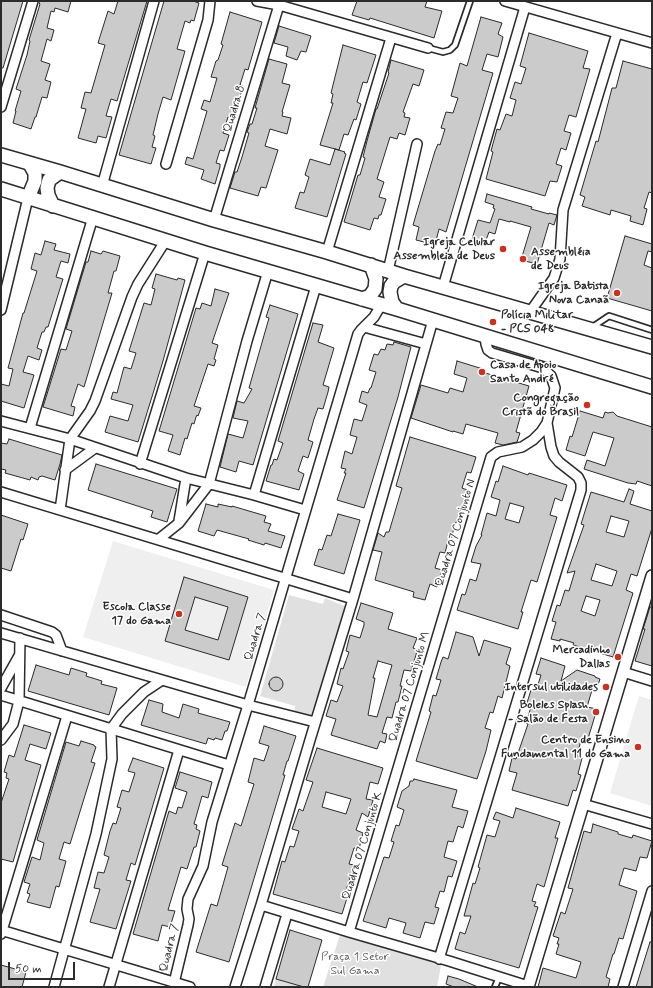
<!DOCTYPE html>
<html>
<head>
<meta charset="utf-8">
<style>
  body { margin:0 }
  #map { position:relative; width:653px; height:988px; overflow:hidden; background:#fff; font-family:Mynerve,sans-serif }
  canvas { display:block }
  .frame { position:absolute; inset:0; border:2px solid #2b2b2b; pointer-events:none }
  .scale { position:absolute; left:8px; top:962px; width:67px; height:18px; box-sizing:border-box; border:2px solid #2b2b2b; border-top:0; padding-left:5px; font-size:12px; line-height:14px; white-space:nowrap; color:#2b2b2b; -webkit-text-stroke:3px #fff; paint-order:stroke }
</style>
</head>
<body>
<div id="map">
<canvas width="653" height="988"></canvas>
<div class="frame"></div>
<div class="scale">50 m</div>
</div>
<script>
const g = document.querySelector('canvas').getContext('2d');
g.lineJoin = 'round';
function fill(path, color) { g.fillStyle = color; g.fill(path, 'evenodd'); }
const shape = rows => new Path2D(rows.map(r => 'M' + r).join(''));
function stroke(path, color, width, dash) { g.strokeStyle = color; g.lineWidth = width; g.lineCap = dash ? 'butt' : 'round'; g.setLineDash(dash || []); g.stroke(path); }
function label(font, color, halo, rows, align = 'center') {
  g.font = font + ' Mynerve,sans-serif'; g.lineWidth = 3; g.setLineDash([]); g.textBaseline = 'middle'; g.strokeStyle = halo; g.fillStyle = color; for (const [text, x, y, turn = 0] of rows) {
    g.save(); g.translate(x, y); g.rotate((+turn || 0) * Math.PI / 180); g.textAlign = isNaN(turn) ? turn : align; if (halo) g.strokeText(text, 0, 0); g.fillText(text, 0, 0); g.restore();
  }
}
const built = shape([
  [113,541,274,590,246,687,83,637],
  [639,696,652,700,652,806,610,793]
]);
const green = shape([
  [289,595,323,604,325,598,347,607,313,719,294,716,295,706,260,696],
  [340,935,441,965,437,987,323,987],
  [276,977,315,987,274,987]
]);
const building = shape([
  [1,1,23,1,3,68,1,68,1,1],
  [39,1,71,1,68,12,55,8,54,12,51,11,47,28,54,30,51,41,47,39,41,61,50,64,45,80,51,82,47,98,42,97,36,117,35,117,31,129,13,123,16,111,15,111,21,91,16,89,27,55,30,41,29,40,40,4,39,3,39,1],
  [118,1,147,1,117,101,111,99,106,116,112,117,106,138,98,136,96,143,78,138,86,109,81,108,85,92,91,93,105,45,98,43,108,11,114,14,118,1],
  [164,1,193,1,199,3,194,21,191,20,190,23,185,21,177,49,185,51,171,100,163,97,158,114,153,135,155,136,152,147,156,148,151,164,119,155,164,1],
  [357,1,427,1,425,7,442,11,434,38,370,18,369,20,352,15,357,1],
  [230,12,262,22,248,70,245,69,240,85,243,86,234,119,228,117,223,133,229,135,224,151,220,150,216,163,220,164,220,167,215,184,201,179,204,170,185,164,187,157,193,159,207,111,201,109,204,100,210,102,217,78,211,77,216,61,218,60,223,45,221,44,230,12],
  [481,17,502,23,498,34,503,37,498,57,487,54,482,70,493,73,446,232,439,229,436,241,430,239,428,243,416,240,419,227,413,225,435,151,438,144,440,145,445,129,441,128,446,112,453,113,458,98,451,96,460,63,467,66,481,17],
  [279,26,311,36,306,52,301,51,297,60,286,56,288,47,274,43,279,26],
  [529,33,588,51,583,68,590,69,576,117,569,115,564,131,571,133,566,150,561,148,556,164,562,166,557,182,550,181,545,196,486,179,493,152,491,151,497,129,500,130,506,114,512,116,516,100,510,98,515,82,521,84,526,68,520,66,529,33],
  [343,45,376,55,367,83,363,82,357,102,361,104,356,120,354,119,348,135,344,134,339,150,320,145,333,103,331,103,333,94,331,93,343,45],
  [269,59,287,64,282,83,290,85,282,112,283,112,282,116,291,118,287,134,270,129,265,146,278,150,266,188,261,187,258,196,230,188,235,172,237,172,242,157,249,133,247,132,250,124,252,124,257,108,255,108,269,59],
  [391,60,424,70,419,86,413,84,403,112,405,113,404,117,410,118,405,135,399,133,397,139,390,137,377,179,384,182,379,197,386,199,381,215,379,215,378,219,374,218,370,230,344,222,358,175,360,175,365,158,363,157,367,141,376,109,377,109,389,73,388,72,391,60],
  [623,61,652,69,652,193,649,192,644,208,647,209,643,225,630,221,631,216,611,210,610,215,582,206,585,197,580,195,596,141,598,142,611,92,612,88,616,88,623,61],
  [335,149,345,152,344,153,346,154,327,217,295,208,300,192,304,193,309,177,305,175,310,159,330,165,335,149],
  [487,194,532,207,531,209,549,214,549,213,557,215,554,225,549,223,537,264,521,260,531,227,510,221,510,222,499,219,495,234,489,232,485,243,472,239,478,220,490,223,495,209,493,208,494,205,485,202,487,194],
  [625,236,652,244,652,252,648,251,644,265,652,268,652,311,607,298,625,236],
  [45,241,56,244,54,250,70,254,68,263,61,261,56,277,63,279,48,327,46,327,44,332,42,332,37,348,42,350,39,360,28,356,23,372,34,375,24,408,1,401,1,384,9,386,13,369,8,368,23,313,24,313,37,271,31,269,35,253,41,255,45,241],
  [91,251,101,254,103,251,120,256,116,271,114,271,108,293,112,293,84,387,78,384,71,406,75,407,73,416,43,407,61,349,66,350,72,331,66,329,86,262,88,262,91,251],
  [156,274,177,280,178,278,185,280,163,361,138,442,105,432,110,416,128,421,133,405,111,399,113,392,117,393,124,367,131,369,136,353,129,351,144,303,151,305,155,289,152,288,156,274],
  [215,289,229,293,212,343,218,345,214,359,216,360,214,366,208,364,194,406,201,408,198,416,197,415,196,417,194,424,192,423,187,439,185,438,180,455,168,451,173,435,159,431,196,308,200,309,202,303,211,306,215,289],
  [270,305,298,314,253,465,239,461,236,472,220,467,228,434,243,438,248,421,233,418,237,401,244,403,252,389,249,388,269,318,266,317,270,305],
  [313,323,323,325,318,342,334,348,323,385,329,387,328,392,323,409,318,408,314,419,308,440,313,442,308,458,303,456,298,471,304,474,299,490,266,481,271,465,272,465,274,459,277,460,283,443,278,441,313,323],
  [394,342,411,347,398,397,364,508,337,500,346,473,344,473,346,469,341,468,345,451,352,454,357,437,350,435,354,419,362,421,367,405,359,402,362,391,368,393,370,388,371,388,376,372,369,370,374,354,378,355,381,349,385,350,387,344,393,345,394,342],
  [457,361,483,369,482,372,529,386,516,432,520,433,517,442,503,445,495,443,498,433,466,424,463,434,453,431,453,432,411,418,421,385,448,393,450,388,463,392,467,378,454,374,457,361],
  [580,411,603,418,605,412,608,413,613,412,617,416,652,427,652,486,637,481,636,484,628,483,584,469,587,460,605,466,614,438,593,432,585,456,566,450,570,436,572,437,580,411],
  [410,437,476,457,471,473,467,472,462,488,467,490,457,522,456,522,451,538,449,537,445,553,440,552,435,568,442,570,437,587,430,584,425,600,413,597,414,592,375,580,382,552,373,550,378,533,384,537,386,532,389,532,402,488,396,486,410,437],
  [9,439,62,455,60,464,55,480,42,476,39,477,38,480,31,477,30,480,5,473,6,470,1,469,1,443,7,444,9,439],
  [96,464,177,489,167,522,151,517,153,511,88,490,96,464],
  [503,466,528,475,529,473,567,485,562,501,555,498,550,515,557,517,537,582,531,580,521,612,523,612,518,629,457,610,462,594,465,595,470,579,476,581,481,564,471,562,476,546,482,535,481,535,487,513,496,516,500,500,491,497,496,481,498,482,503,466],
  [510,503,524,507,519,523,505,519,510,503],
  [629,489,634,491,630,504,652,511,652,528,637,576,631,574,626,590,633,593,613,657,573,645,574,643,560,639,560,641,551,639,556,622,552,621,557,605,560,606,565,590,569,591,575,571,567,573,584,525,581,524,591,492,624,502,629,489],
  [611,516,629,521,624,537,606,532,611,516],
  [596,564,617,571,612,586,591,580,596,564],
  [586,596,600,600,595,616,581,611,586,596],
  [206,504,218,507,218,504,232,507,232,506,266,516,264,522,271,524,268,531,285,536,281,548,265,543,264,545,248,540,249,539,217,530,214,536,198,531,206,504],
  [338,514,360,520,344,574,314,565,319,549,322,550,327,535,331,536,338,514],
  [1,515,28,524,23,540,21,539,11,571,1,568,1,515],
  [184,577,248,597,229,660,165,641,184,577],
  [195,597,228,607,218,640,185,630,195,597],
  [361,603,393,613,388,629,417,638,413,648,417,650,416,655,411,671,404,670,400,686,402,686,398,702,396,702,392,718,387,717,382,733,387,734,385,743,380,741,377,749,331,735,336,719,326,716,331,700,337,702,343,686,337,684,341,668,343,669,349,652,346,651,350,635,360,638,364,625,364,622,356,619,361,603],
  [378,661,392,665,377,717,368,715,375,678,373,678,378,661],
  [650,607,652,607,652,666,635,661,645,629,643,629,650,607],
  [456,632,473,637,479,656,484,640,511,648,506,664,510,666,502,698,498,696,493,713,490,712,485,728,491,730,486,751,477,779,416,761,431,712,429,711,433,695,436,696,441,680,436,679,441,662,443,657,448,659,456,632],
  [541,658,565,666,561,681,577,670,595,676,595,677,600,679,596,691,592,690,587,707,597,709,587,742,581,740,577,756,582,758,578,774,581,775,576,791,573,790,568,806,512,790,517,773,509,771,512,758,516,759,528,724,526,723,531,707,526,706,531,690,536,691,541,675,536,674,541,658],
  [36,665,69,675,71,668,87,673,86,676,102,681,101,684,117,688,109,715,28,691,36,665],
  '269 684a7 7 0 1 1 14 0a7 7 0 1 1-14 0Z',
  [149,700,163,704,162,712,179,718,183,704,199,709,198,713,230,722,227,731,225,731,222,740,215,738,214,740,208,738,206,744,141,725,149,700],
  [24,725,51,733,46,749,30,744,25,760,41,765,13,862,1,859,1,803,9,779,6,778,7,773,4,772,9,755,14,757,24,725],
  [264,726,296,736,288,761,287,761,283,775,285,775,229,962,196,952,211,904,217,906,228,867,222,865,235,823,241,826,254,784,248,782,254,758,264,761,269,746,259,743,264,726],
  [81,741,94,745,94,746,96,747,91,762,95,763,70,844,64,842,59,859,66,861,59,887,56,886,50,908,27,902,30,894,27,893,30,884,24,882,32,857,40,860,44,843,37,840,66,742,79,746,81,741],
  [317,748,383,768,378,784,370,782,366,799,373,800,372,804,368,817,362,813,356,830,363,833,359,849,354,848,349,864,354,865,344,897,347,898,342,914,273,894,282,861,285,862,290,846,294,847,299,831,292,829,299,809,303,811,313,782,306,780,317,748],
  [326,792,351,799,346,814,322,807,326,792],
  [133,758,164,768,135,865,131,863,126,880,131,881,116,929,90,922,100,889,94,888,98,872,104,873,109,857,104,855,110,831,113,823,116,824,121,808,117,807,122,790,129,792,135,773,128,771,133,758],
  [180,772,212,782,208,798,202,796,194,824,197,825,196,829,200,831,196,847,194,847,187,869,181,867,168,910,175,911,170,927,162,925,158,941,133,934,169,811,176,814,178,807,182,808,187,792,175,788,180,772],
  [414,779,457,790,452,807,468,811,463,828,458,826,453,842,448,841,444,857,457,861,452,877,448,876,444,892,440,891,435,907,439,908,434,924,425,922,420,938,403,933,406,923,389,918,386,928,363,921,384,857,389,858,394,842,391,841,396,825,399,826,404,810,397,807,402,791,409,786,410,781,413,781,414,779],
  [516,808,560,822,555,838,558,838,544,887,537,884,532,901,536,902,534,906,538,907,519,968,455,949,460,932,465,934,471,916,464,916,473,883,475,884,480,868,478,867,487,835,495,837,500,821,493,819,496,812,513,818,516,808],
  [593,824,618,832,618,834,632,838,633,835,652,841,647,858,640,857,636,871,624,868,619,885,637,891,623,939,619,938,614,954,613,954,606,977,610,979,608,987,538,987,543,968,576,978,581,962,556,954,559,944,557,944,559,938,553,936,561,912,565,914,573,889,568,888,584,831,591,833,593,824],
  [290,930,322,940,308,987,304,987,276,979,290,930],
  [650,942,652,942,652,987,636,987,650,942],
  [1,965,26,972,22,987,1,987,1,965],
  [448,976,459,979,478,987,454,987,446,984,448,976]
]);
const service = shape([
  [428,48,443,52,450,50,455,45,470,1],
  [591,328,609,316,652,330],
  [495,987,499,977]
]);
const minor = shape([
  [257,1,279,5,428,48],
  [505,1,652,43],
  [1,107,33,1],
  [166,164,208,20,210,1],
  [102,186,154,1],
  [214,220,279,5],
  [327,252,391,38],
  [388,271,417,144],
  [443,287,525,7],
  [1,310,28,198],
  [530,312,554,278,560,259,563,210,617,33],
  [364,327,426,344],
  [1,421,70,439,186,478,254,495,305,510],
  [30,428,93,217],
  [140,464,205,253],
  [65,470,95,448],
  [1,492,353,599],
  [254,495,316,286],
  [60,510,70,439,90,411,95,401,132,297,138,284,166,240],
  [179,521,186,478],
  [159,539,179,523,209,484,247,341,268,271],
  [1,615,52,632,56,635,62,651],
  [1,633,248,705,315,722],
  [623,672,652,681],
  [1,688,19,656],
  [1,695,229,765],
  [1,740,13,724,19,701,20,638],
  [583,804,652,824],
  [261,905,349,932,449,961,528,986],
  [1,930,190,987],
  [349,932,491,457,498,452,522,447,533,440,541,432,547,423,555,388,551,376,543,368,492,353,488,350,486,344,485,336],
  [1,934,67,716],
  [439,959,581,490,581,483,578,477,559,462,554,456,551,447,547,423],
  [174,983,188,925,189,919,187,909,188,899,203,866,212,822,248,705,358,334,361,330,374,317,381,305],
  [54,987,96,834,112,759,111,729,122,714,144,692,162,680],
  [109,987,179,750],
  [235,987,261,905,310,740,353,599,433,320],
  [265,987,287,914],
  [623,987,652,891]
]);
const tertiary = shape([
  [528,987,652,576]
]);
const secondary = shape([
  [1,155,60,172,214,220,327,252,404,276,652,347],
  [1,189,205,253,397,309,652,387],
  [28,198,35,181,35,173,30,164],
  [53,206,48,195,47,188,49,180,60,172],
  [362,299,370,296,375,289,376,279,371,265],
  [397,309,392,302,390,292,391,286,394,282,404,276]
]);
const markers = [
  [503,249,4,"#c8321e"],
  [523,259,4,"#c8321e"],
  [617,293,4,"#c8321e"],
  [493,322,4,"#c8321e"],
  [482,372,4,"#c8321e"],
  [587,405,4,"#c8321e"],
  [179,614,4,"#c8321e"],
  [618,657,4,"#c8321e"],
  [606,687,4,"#c8321e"],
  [596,712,4,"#c8321e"],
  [638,747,4,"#c8321e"]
];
const streetNames = [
  ["Quadra 8",235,109,-73],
  ["Quadra 07 Conjunto N",456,533,-73],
  ["Quadra 7",256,637,-73],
  ["Quadra 07 Conjunto M",410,687,-73],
  ["Quadra 07 Conjunto K",363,846,-73],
  ["Quadra 7",170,948,-76]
];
const poiNames = [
  ["Igreja Celular",495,242],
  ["Assembleia de Deus",495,256],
  ["Assembléia",531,252,"left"],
  ["de Deus",531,266,"left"],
  ["Igreja Batista",609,286],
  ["Nova Canaã",609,300],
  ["Polícia Militar",501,315,"left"],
  ["- PCS 048",501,329,"left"],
  ["Casa de Apoio",490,365,"left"],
  ["Santo André",490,379,"left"],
  ["Congregação",579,398],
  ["Cristã do Brasil",579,412],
  ["Escola Classe",171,607],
  ["17 do Gama",171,621],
  ["Mercadinho",610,650],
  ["Dallas",610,664],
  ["Intersul utilidades",598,687],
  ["Boleles Splash",588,705],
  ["- Salão de Festa",588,719],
  ["Centro de Ensino",630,740],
  ["Fundamental 11 do Gama",630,754]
];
const parkNames = [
  ["Praça 1 Setor",355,957],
  ["Sul Gama",355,971]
];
fill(built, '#efefef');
fill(green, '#e0e0e0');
fill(building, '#cbcbcb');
stroke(building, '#2b2b2b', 1);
stroke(service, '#2b2b2b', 8);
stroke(minor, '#2b2b2b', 12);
stroke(tertiary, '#2b2b2b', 14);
stroke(secondary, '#2b2b2b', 16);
stroke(service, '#fff', 4.5);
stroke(minor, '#fff', 9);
stroke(tertiary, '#fff', 11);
stroke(secondary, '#fff', 13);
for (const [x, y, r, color] of markers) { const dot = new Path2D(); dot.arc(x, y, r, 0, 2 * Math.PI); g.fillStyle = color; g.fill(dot); stroke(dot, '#fff', 1.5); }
label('12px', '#2b2b2b', '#fff', streetNames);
label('bold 12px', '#2b2b2b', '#fff', poiNames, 'right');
label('12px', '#585858', '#fff', parkNames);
</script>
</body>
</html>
